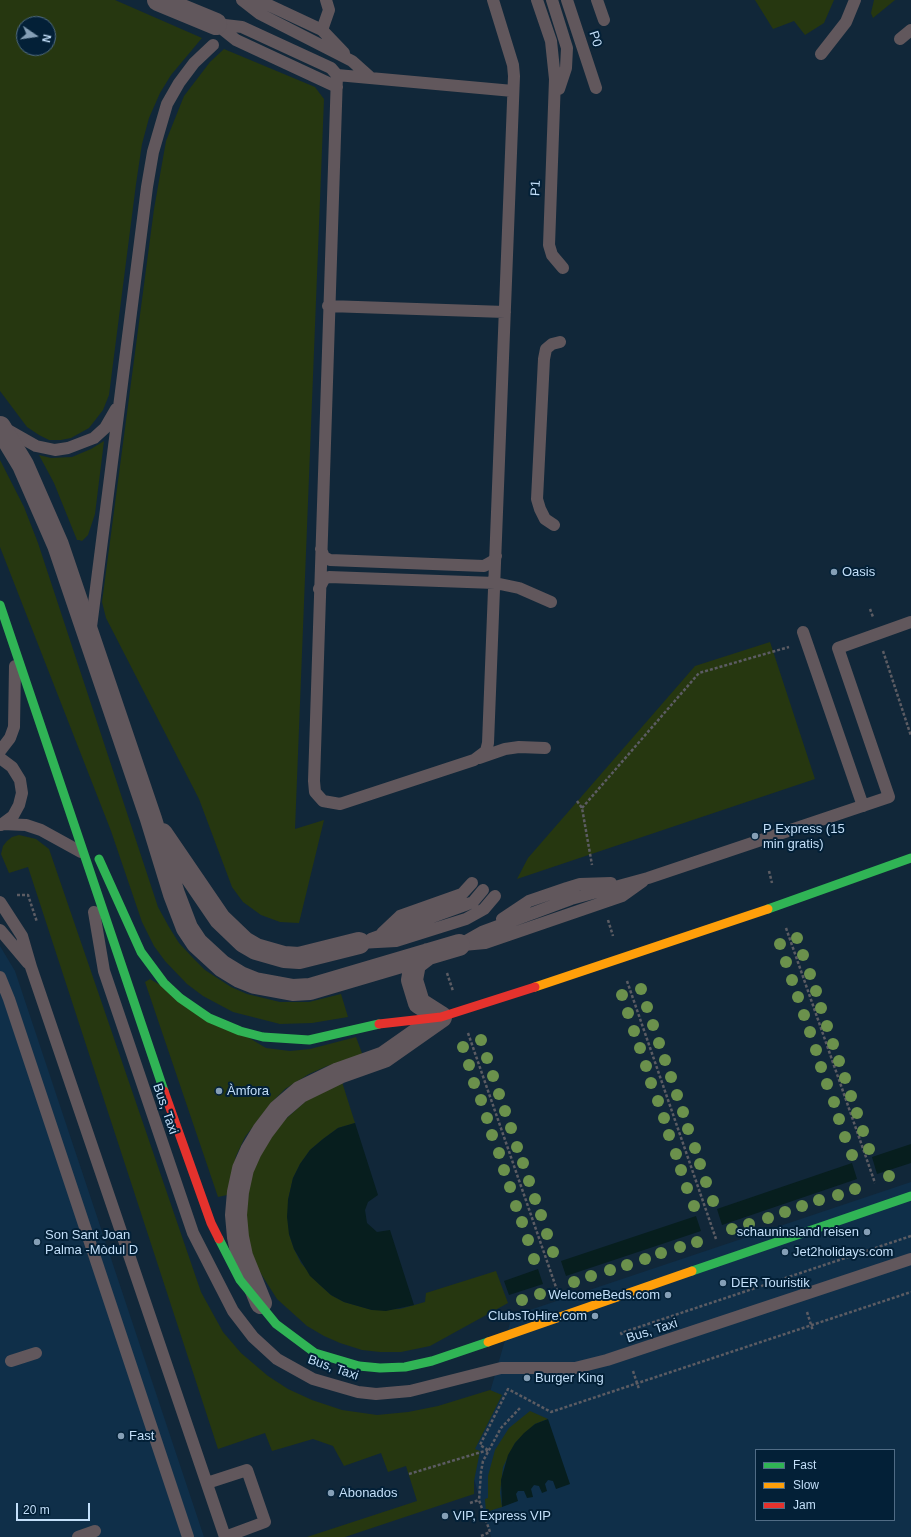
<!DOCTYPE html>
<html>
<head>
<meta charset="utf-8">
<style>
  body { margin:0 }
  #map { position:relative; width:911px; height:1537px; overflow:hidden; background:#112739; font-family:Arial,sans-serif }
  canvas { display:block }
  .legend { position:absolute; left:755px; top:1449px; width:140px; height:72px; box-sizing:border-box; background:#032037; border:1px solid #506c85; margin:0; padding:5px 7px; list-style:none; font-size:12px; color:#c3dff9 }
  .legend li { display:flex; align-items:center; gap:8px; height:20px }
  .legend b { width:20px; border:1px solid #506c85 }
  .north { position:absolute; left:16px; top:16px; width:40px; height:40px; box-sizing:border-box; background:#032037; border:1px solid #506c85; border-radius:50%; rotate:103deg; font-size:11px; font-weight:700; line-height:16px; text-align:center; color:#c3dff9 }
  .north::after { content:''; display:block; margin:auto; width:14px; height:18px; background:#859fb6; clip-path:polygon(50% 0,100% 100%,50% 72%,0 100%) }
  .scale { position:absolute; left:16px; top:1503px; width:74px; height:18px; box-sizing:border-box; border:2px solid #c3dff9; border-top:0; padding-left:5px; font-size:12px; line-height:14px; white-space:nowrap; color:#c3dff9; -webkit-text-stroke:3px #032037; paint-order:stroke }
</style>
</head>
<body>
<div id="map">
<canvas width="911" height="1537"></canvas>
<ul class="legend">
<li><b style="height:5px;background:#30b455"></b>Fast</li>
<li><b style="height:5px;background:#ff9f0a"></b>Slow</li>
<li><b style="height:5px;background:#e5322d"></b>Jam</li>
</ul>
<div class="north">N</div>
<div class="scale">20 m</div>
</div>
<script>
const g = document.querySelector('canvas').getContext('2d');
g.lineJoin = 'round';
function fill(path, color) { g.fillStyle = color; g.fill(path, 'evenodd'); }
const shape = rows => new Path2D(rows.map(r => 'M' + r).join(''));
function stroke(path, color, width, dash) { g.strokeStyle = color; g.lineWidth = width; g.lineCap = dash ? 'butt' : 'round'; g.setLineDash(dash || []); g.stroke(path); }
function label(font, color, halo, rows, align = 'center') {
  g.font = font + ' Arial,sans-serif'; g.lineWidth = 4; g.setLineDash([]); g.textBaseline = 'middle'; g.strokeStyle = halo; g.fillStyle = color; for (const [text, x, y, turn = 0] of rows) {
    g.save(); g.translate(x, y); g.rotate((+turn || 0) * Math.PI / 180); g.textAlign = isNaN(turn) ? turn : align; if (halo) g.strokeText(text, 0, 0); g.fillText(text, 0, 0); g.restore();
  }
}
const built = shape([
  [0,946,15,971,204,1537,0,1537],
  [911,1182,911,1537,491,1537,454,1411,488,1399,512,1316],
  [756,1450,894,1450,894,1520,756,1520]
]);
const green = shape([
  [0,0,115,0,202,38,171,75,160,93,149,118,142,144,136,184,109,395,103,410,89,428,71,438,61,440,49,440,39,435,27,427,0,391],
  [24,24,48,24,48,48,24,48],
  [755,0,834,0,824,23,805,35,794,21,773,29],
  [874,0,895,0,873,18,871,13],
  [224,49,315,87,324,99,295,829,324,820,299,923,280,922,261,915,243,902,232,887,199,799,106,618,102,602,154,209,166,141,184,96,210,62],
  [104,441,95,514,88,535,82,541,79,540,77,540,54,483,39,455,51,458,72,457,91,449],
  [0,460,24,507,38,543,158,907,169,927,179,943,193,958,205,970,231,987,247,994,280,1002,309,1002,341,994,348,1017,312,1023,280,1024,233,1012,203,996,187,984,165,961,154,946,142,922,111,831,0,547],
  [770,642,815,779,517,879,528,858,695,666],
  [19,835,36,839,49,849,201,1292,223,1332,241,1353,268,1376,288,1389,312,1400,342,1410,377,1415,408,1412,438,1406,490,1390,502,1395,475,1449,480,1451,474,1481,474,1494,345,1537,307,1537,417,1501,406,1466,388,1472,381,1453,344,1466,333,1446,313,1439,272,1451,265,1433,218,1449,28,867,9,873,1,854,3,846,7,841,12,837],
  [150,979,266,1048,290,1051,310,1049,356,1037,363,1056,327,1066,309,1074,285,1089,271,1103,245,1137,236,1156,227,1195,218,1197,145,982],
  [342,1082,355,1123,338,1128,323,1139,310,1150,300,1164,293,1178,288,1200,289,1234,294,1249,301,1263,320,1285,331,1295,344,1302,372,1310,400,1309,425,1302,426,1293,496,1271,508,1303,430,1346,401,1352,380,1352,362,1350,340,1343,324,1336,307,1326,277,1299,258,1269,252,1253,247,1233,246,1217,250,1179,258,1159,279,1125,307,1100],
  [530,1411,548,1419,535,1424,515,1443,503,1467,500,1493,502,1507,486,1512,485,1499,488,1498,488,1476,495,1450,509,1428]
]);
const water = shape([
  [355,1123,378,1195,368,1202,365,1210,367,1223,377,1232,390,1230,414,1305,386,1311,372,1310,344,1302,331,1295,310,1276,294,1249,289,1234,287,1217,288,1200,293,1178,300,1164,310,1150,323,1139,338,1128],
  [911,1144,911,1163,877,1174,872,1157],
  [852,1163,857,1179,722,1225,717,1209],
  [696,1216,701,1231,566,1276,561,1261],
  [538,1269,543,1284,509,1295,504,1281],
  [548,1419,570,1484,556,1489,553,1481,548,1480,545,1484,547,1491,542,1493,539,1486,534,1485,531,1489,533,1497,527,1498,524,1491,518,1491,516,1494,518,1501,502,1507,501,1480,508,1455,515,1443,524,1433,535,1424]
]);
const path = shape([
  [870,609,873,617],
  [883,651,911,736],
  [577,801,582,808,592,865],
  [582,808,699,673,789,647],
  [769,871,772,883],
  [17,895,28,895,37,922],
  [608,920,613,936],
  [786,928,875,1183],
  [447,973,453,991],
  [627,981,716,1239],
  [468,1033,558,1293],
  [807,1312,813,1331],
  [622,1335,621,1333,911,1236],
  [633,1371,639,1389],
  [488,1450,480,1445,508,1389,551,1412,911,1292],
  [409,1474,488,1450],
  [470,1503,479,1500],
  [481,1536,490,1532,479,1500,481,1472,483,1461,501,1428,520,1408]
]);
const lane = shape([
  [242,0,260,14,352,61,371,78],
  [258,0,322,30,344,53],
  [537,0,551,41,555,79,549,245,552,255,563,268],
  [552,0,567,48,566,68,559,89],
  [567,0,596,88],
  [597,0,604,20],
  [216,24,242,27,331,68,337,75,314,781,315,792,323,801,340,804,474,760,486,751,488,743,514,76,513,65,493,0],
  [216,24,236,40,337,87],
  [322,30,329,10,326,0],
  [900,39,911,30],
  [821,54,846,22,855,0],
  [337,75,513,91],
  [328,306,505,312],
  [6,429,36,446,55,450,68,448,94,438,105,428,116,409],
  [554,525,545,519,540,509,537,499,544,359,546,349,552,344,560,342],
  [321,549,324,557,330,560,484,566,493,561,496,556],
  [319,589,324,579,329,577,495,583,519,588,551,602],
  [91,627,147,187,153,152,167,104,179,83,194,63,213,45],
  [803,632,863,806],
  [0,751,10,738,14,727,15,666],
  [0,758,12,767,20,780,22,793,19,805,13,816,1,825],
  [479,758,505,749,519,747,545,748],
  [3,824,26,825,41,830,81,852],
  [0,902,22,936,31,967,225,1537],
  [94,912,104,971,193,1233,233,1311,253,1337,277,1359,313,1379,358,1392,376,1394,410,1391,501,1368,575,1368,607,1360,911,1259],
  [502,919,529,901,567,888,580,884,611,883],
  [0,930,28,963],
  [382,933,400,916,462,894,472,883],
  [371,939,465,905,473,902,483,890],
  [359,943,396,941,466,919,484,909,495,896],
  [459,945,482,932,571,899,648,878,889,797,838,648,911,622],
  [463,945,485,943,622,896,643,881],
  [0,977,9,999,188,1537],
  [11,1361,36,1353],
  [207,1483,247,1470,265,1522,230,1535],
  [78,1537,95,1531]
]);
const street = shape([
  [158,0,216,24],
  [0,427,23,465,58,545,151,819,174,894,187,928,197,943,222,966,240,977,255,983,293,990,310,989,459,945],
  [162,834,220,919,244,942,256,949,284,957,299,958,359,943],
  [261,1303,242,1256,238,1237,236,1215,238,1192,243,1169,251,1151,263,1131,279,1110,300,1092,339,1073,384,1057,441,1017,419,1003,412,980,415,964,428,954]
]);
const fast = shape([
  [0,605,164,1091],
  [99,859,141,952,164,983,180,998,209,1018,240,1031,263,1037,309,1040,379,1024],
  [768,909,911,858],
  [219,1239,240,1280,276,1324,315,1353,359,1366,380,1368,405,1367,432,1361,488,1342],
  [692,1271,911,1196]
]);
const slow = shape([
  [535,987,768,909],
  [488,1342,692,1271]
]);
const jam = shape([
  [379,1024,441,1017,535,987],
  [164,1091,211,1223,219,1239]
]);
const trees = [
  [797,938],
  [780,944],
  [803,955],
  [786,962],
  [810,974],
  [792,980],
  [641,989],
  [816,991],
  [622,995],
  [798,997],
  [647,1007],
  [821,1008],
  [628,1013],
  [804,1015],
  [653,1025],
  [827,1026],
  [634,1031],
  [810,1032],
  [481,1040],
  [659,1043],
  [833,1044],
  [463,1047],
  [640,1048],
  [816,1050],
  [487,1058],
  [665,1060],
  [839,1061],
  [469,1065],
  [646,1066],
  [821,1067],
  [493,1076],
  [671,1077],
  [845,1078],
  [474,1083],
  [651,1083],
  [827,1084],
  [499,1094],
  [677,1095],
  [851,1096],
  [481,1100],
  [658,1101],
  [834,1102],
  [505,1111],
  [683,1112],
  [857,1113],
  [487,1118],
  [664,1118],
  [839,1119],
  [511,1128],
  [688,1129],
  [863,1131],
  [492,1135],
  [669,1135],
  [845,1137],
  [517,1147],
  [695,1148],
  [869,1149],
  [499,1153],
  [676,1154],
  [852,1155],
  [523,1163],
  [700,1164],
  [504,1170],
  [681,1170],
  [889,1176],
  [529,1181],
  [706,1182],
  [510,1187],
  [687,1188],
  [855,1189],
  [838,1195],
  [535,1199],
  [819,1200],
  [713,1201],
  [516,1206],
  [694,1206],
  [802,1206],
  [785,1212],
  [541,1215],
  [768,1218],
  [522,1222],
  [749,1224],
  [732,1229],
  [547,1234],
  [528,1240],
  [697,1242],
  [680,1247],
  [553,1252],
  [661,1253],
  [534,1259],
  [645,1259],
  [627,1265],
  [610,1270],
  [591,1276],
  [574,1282],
  [540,1294],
  [522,1300]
];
const markers = [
  [834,572,4,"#859fb6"],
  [755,836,4,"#859fb6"],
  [219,1091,4,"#859fb6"],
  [867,1232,4,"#859fb6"],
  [37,1242,4,"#859fb6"],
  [785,1252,4,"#859fb6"],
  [723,1283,4,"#859fb6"],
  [668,1295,4,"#859fb6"],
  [595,1316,4,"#859fb6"],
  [527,1378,4,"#859fb6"],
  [121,1436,4,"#859fb6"],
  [331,1493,4,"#859fb6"],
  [445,1516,4,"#859fb6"]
];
const streetNames = [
  ["P0",595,39,72],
  ["P1",536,188,-87],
  ["Bus, Taxi",165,1109,71],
  ["Bus, Taxi",652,1331,-18],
  ["Bus, Taxi",333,1368,19]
];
const poiNames = [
  ["Oasis",842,572],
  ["P Express (15",763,829],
  ["min gratis)",763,844],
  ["Àmfora",227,1091],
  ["schauninsland reisen",859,1232,"right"],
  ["Son Sant Joan",45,1235],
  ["Palma -Mòdul D",45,1250],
  ["Jet2holidays.com",793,1252],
  ["DER Touristik",731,1283],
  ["WelcomeBeds.com",660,1295,"right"],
  ["ClubsToHire.com",587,1316,"right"],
  ["Burger King",535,1378],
  ["Fast",129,1436],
  ["Abonados",339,1493],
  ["VIP, Express VIP",453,1516]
];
fill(built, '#0f2f49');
fill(green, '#263710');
fill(water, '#071e1e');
stroke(path, '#5c5c63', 2.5, [3, 2]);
stroke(lane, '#61575c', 12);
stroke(street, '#61575c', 22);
stroke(fast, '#30b455', 9);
stroke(slow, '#ff9f0a', 9);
stroke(jam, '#e5322d', 9);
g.fillStyle = '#6b914c';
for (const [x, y] of trees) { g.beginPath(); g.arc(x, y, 6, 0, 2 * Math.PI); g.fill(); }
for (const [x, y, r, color] of markers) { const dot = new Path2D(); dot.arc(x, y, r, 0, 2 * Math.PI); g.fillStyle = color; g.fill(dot); stroke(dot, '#032037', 1.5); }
label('13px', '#c3dff9', '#032037', streetNames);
label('13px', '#c3dff9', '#032037', poiNames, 'left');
</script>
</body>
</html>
